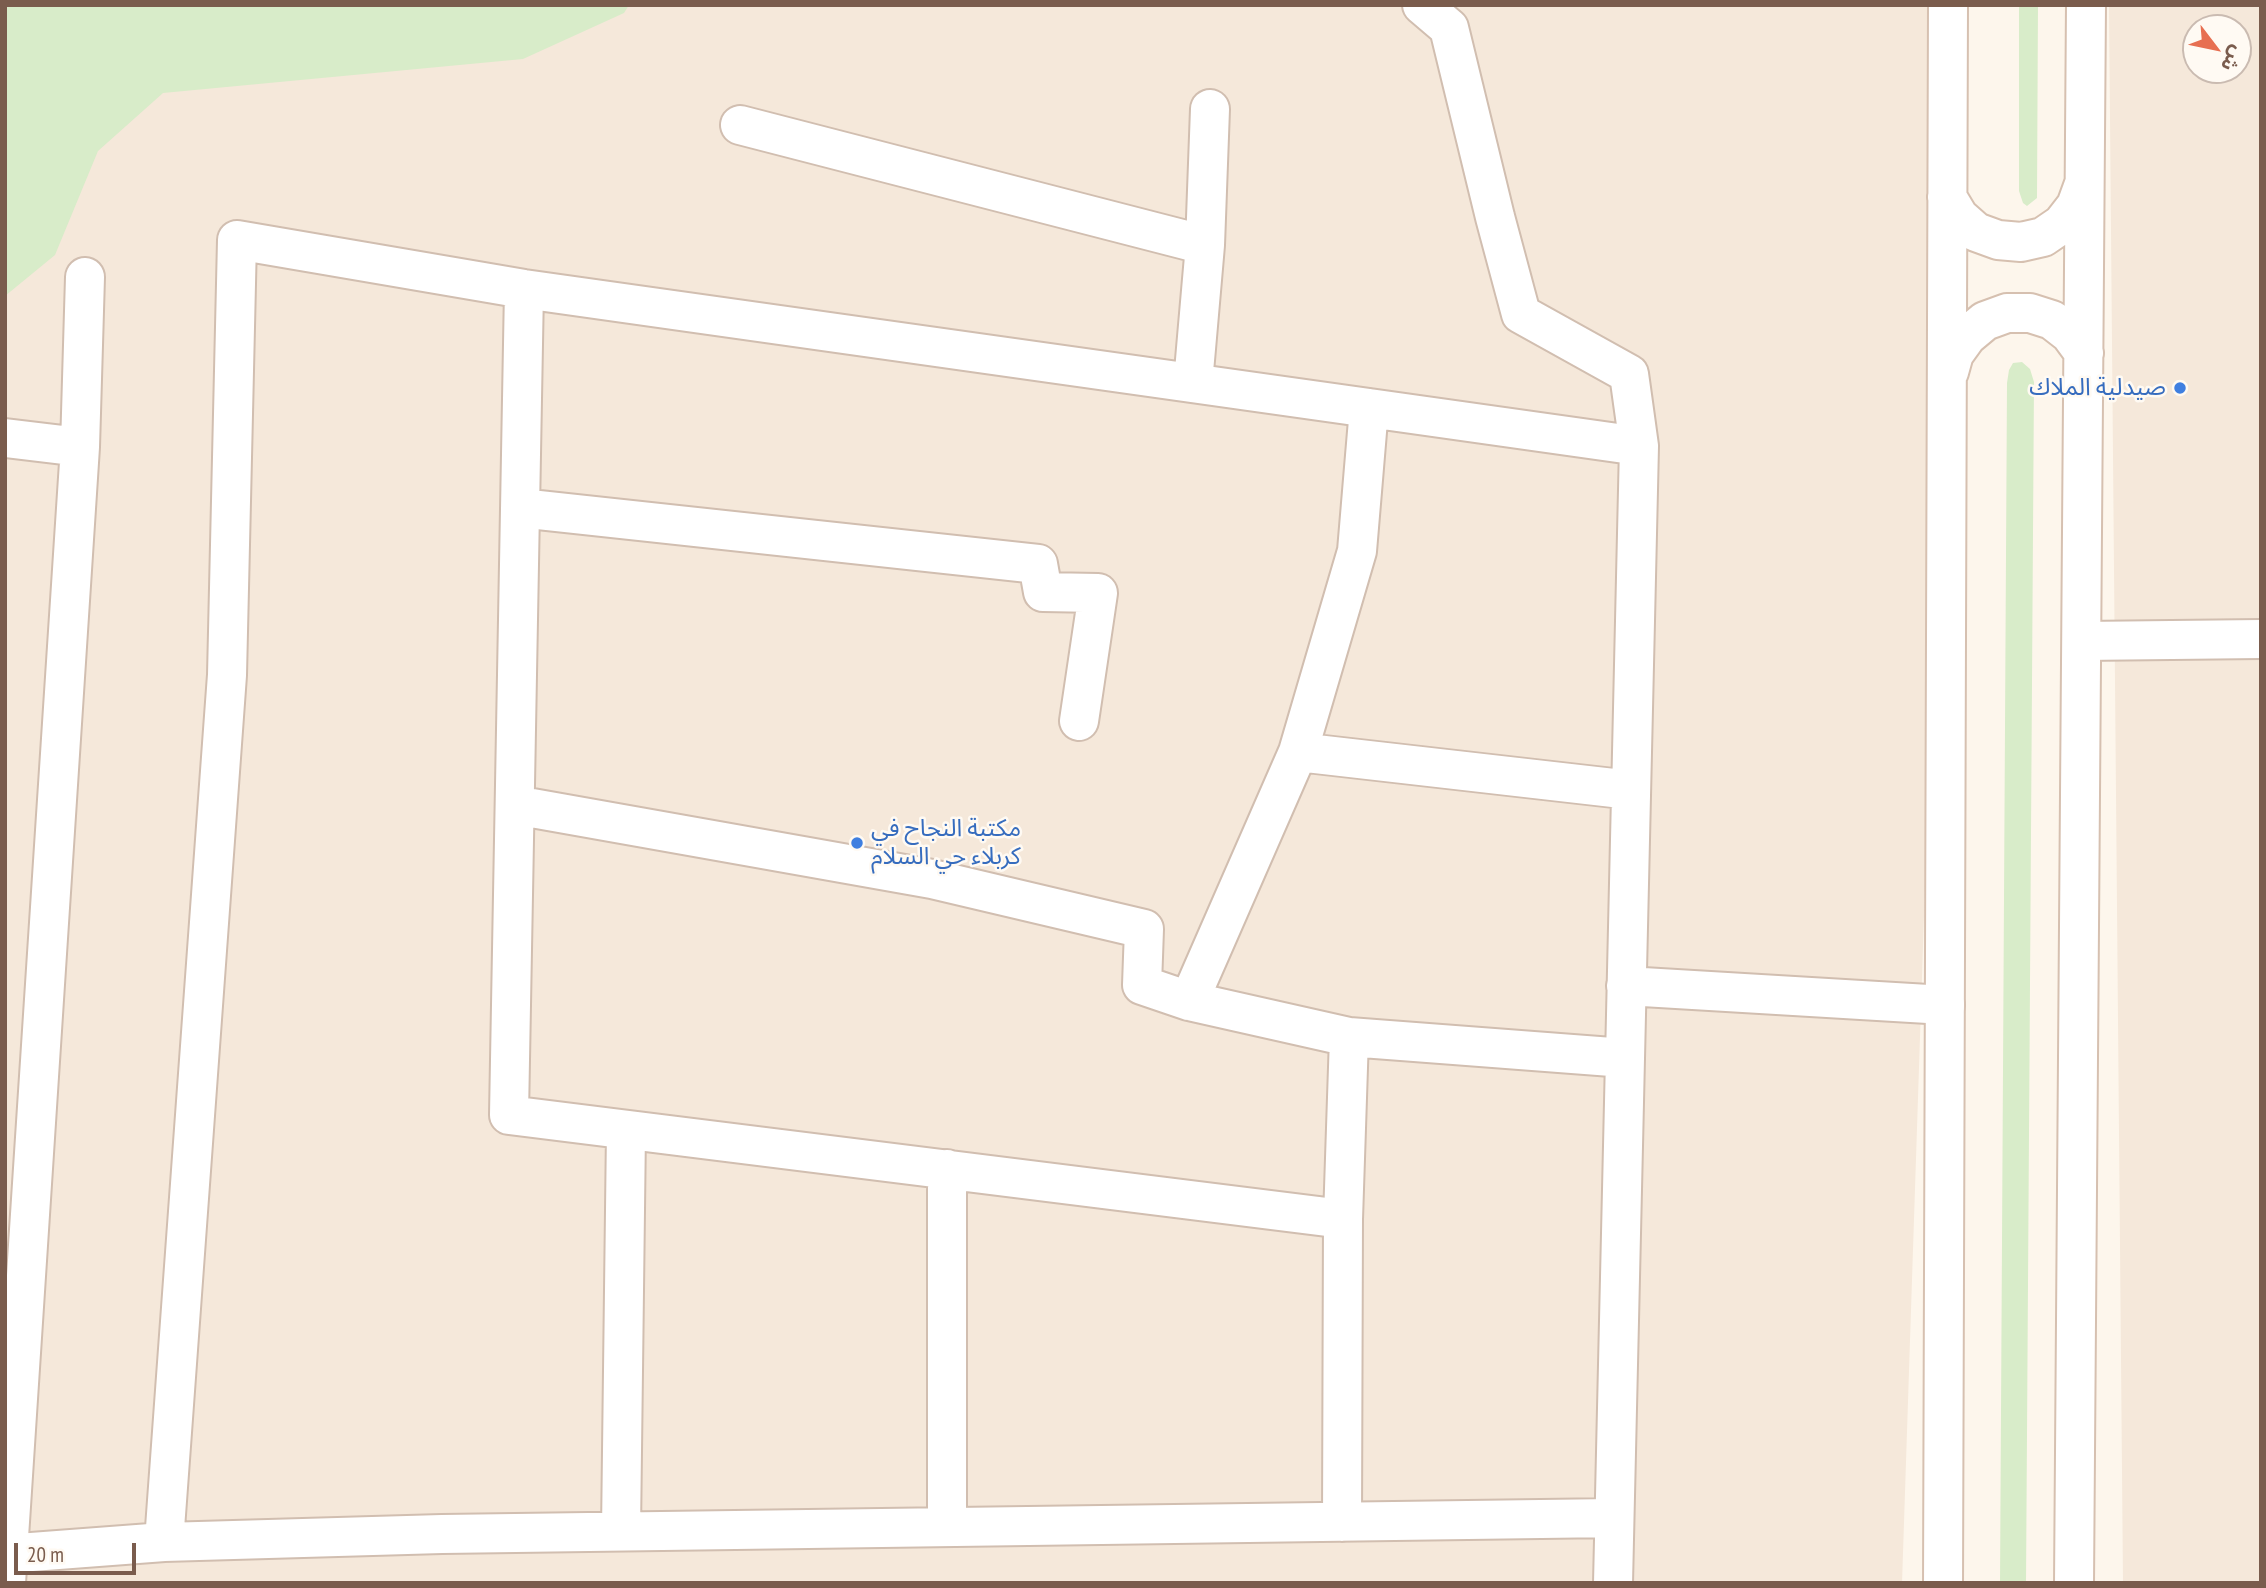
<!DOCTYPE html>
<html>
<head>
<meta charset="utf-8">
<style>
  body { margin:0 }
  #map { position:relative; width:2266px; height:1588px; overflow:hidden; background:#fdf6ec; font-family:"PT Sans Narrow","Noto Sans Arabic",sans-serif }
  canvas { display:block }
  .frame { position:absolute; inset:0; border:7px solid #7a5c4d; pointer-events:none }
  .north { position:absolute; left:2182px; top:14px; width:70px; height:70px; box-sizing:border-box; background:#fffaf3; border:2px solid #cabbb1; border-radius:50%; rotate:122deg; font-size:19px; font-weight:700; line-height:28px; text-align:center; color:#7a5c4d }
  .north::after { content:''; display:block; margin:auto; width:24px; height:32px; background:#e76f51; clip-path:polygon(50% 0,100% 100%,50% 72%,0 100%) }
  .scale { position:absolute; left:14px; top:1543px; width:122px; height:32px; box-sizing:border-box; border:4px solid #7a5c4d; border-top:0; padding-left:9px; font-size:21px; line-height:24px; white-space:nowrap; color:#7a5c4d; -webkit-text-stroke:5px #fffaf3; paint-order:stroke }
</style>
</head>
<body>
<div id="map">
<canvas width="2266" height="1588"></canvas>
<div class="frame"></div>
<div class="north">ش</div>
<div class="scale">20 m</div>
</div>
<script>
const g = document.querySelector('canvas').getContext('2d');
g.lineJoin = 'round';
function fill(path, color) { g.fillStyle = color; g.fill(path, 'evenodd'); }
const shape = rows => new Path2D(rows.map(r => 'M' + r).join(''));
function stroke(path, color, width, dash) { g.strokeStyle = color; g.lineWidth = width; g.lineCap = dash ? 'butt' : 'round'; g.setLineDash(dash || []); g.stroke(path); }
function label(font, color, halo, rows, align = 'center') {
  g.font = font + ' "PT Sans Narrow","Noto Sans Arabic",sans-serif'; g.lineWidth = 5; g.setLineDash([]); g.textBaseline = 'middle'; g.strokeStyle = halo; g.fillStyle = color; for (const [text, x, y, turn = 0] of rows) {
    g.save(); g.translate(x, y); g.rotate((+turn || 0) * Math.PI / 180); g.textAlign = isNaN(turn) ? turn : align; if (halo) g.strokeText(text, 0, 0); g.fillText(text, 0, 0); g.restore();
  }
}
const residential = shape([
  [21,5,1954,5,1902,1583,5,1583,5,10],
  [2109,5,2261,5,2261,1583,2123,1583],
  [2196,28,2238,28,2238,70,2196,70]
]);
const green = shape([
  [5,5,629,5,624,13,523,59,163,93,98,151,55,255,5,296],
  [2019,5,2038,5,2037,198,2027,206,2023,203,2019,191],
  [2022,362,2030,369,2034,382,2026,1583,2000,1583,2007,383,2009,370,2013,363]
]);
const minor = shape([
  [1422,5,1449,28,1495,217,1521,314,1629,374,1639,446,1613,1583],
  [740,125,1205,245],
  [524,289,509,1115,1343,1219],
  [1193,383,1205,245,1210,109],
  [5,438,80,447],
  [520,508,1038,564,1043,592,1098,593,1079,721],
  [2082,641,2261,639],
  [1298,752,1631,790],
  [515,805,932,879,1144,929,1142,985,1189,1001,1349,1037,1625,1058],
  [1626,986,1945,1005],
  [1189,1001,1298,752,1357,551,1369,408],
  [1342,1522,1343,1219,1349,1037],
  [947,1527,947,1169],
  [621,1531,626,1130],
  [164,1542,227,675,237,240,524,289,1639,446],
  [5,1554,164,1542,442,1534,1614,1518],
  [6,1583,80,447,85,277]
]);
const secondary = shape([
  [1947,197,1959,217,1976,232,1998,240,2021,242,2043,237,2062,224,2076,206,2084,184],
  [1949,372,1954,354,1967,336,1985,321,2007,313,2030,313,2052,320,2070,334,2084,353],
  [1943,1583,1948,5],
  [2074,1583,2086,5]
]);
const markers = [
  [2180,388,7,"#3f7fe0"],
  [857,843,7,"#3f7fe0"]
];
const shopNames = [
  ["صيدلية الملاك",2166,388],
  ["مكتبة النجاح في",871,829,"left"],
  ["كربلاء حي السلام",871,857,"left"]
];
fill(residential, '#f5e8da');
fill(green, '#d8ecc9');
stroke(minor, '#d1beb0', 42);
stroke(secondary, '#d6c0b0', 42);
stroke(minor, '#fff', 38);
stroke(secondary, '#fff', 38);
for (const [x, y, r, color] of markers) { const dot = new Path2D(); dot.arc(x, y, r, 0, 2 * Math.PI); g.fillStyle = color; g.fill(dot); stroke(dot, '#fffaf3', 2.5); }
label('24px', '#366cbe', '#fffaf3', shopNames, 'right');
</script>
</body>
</html>
